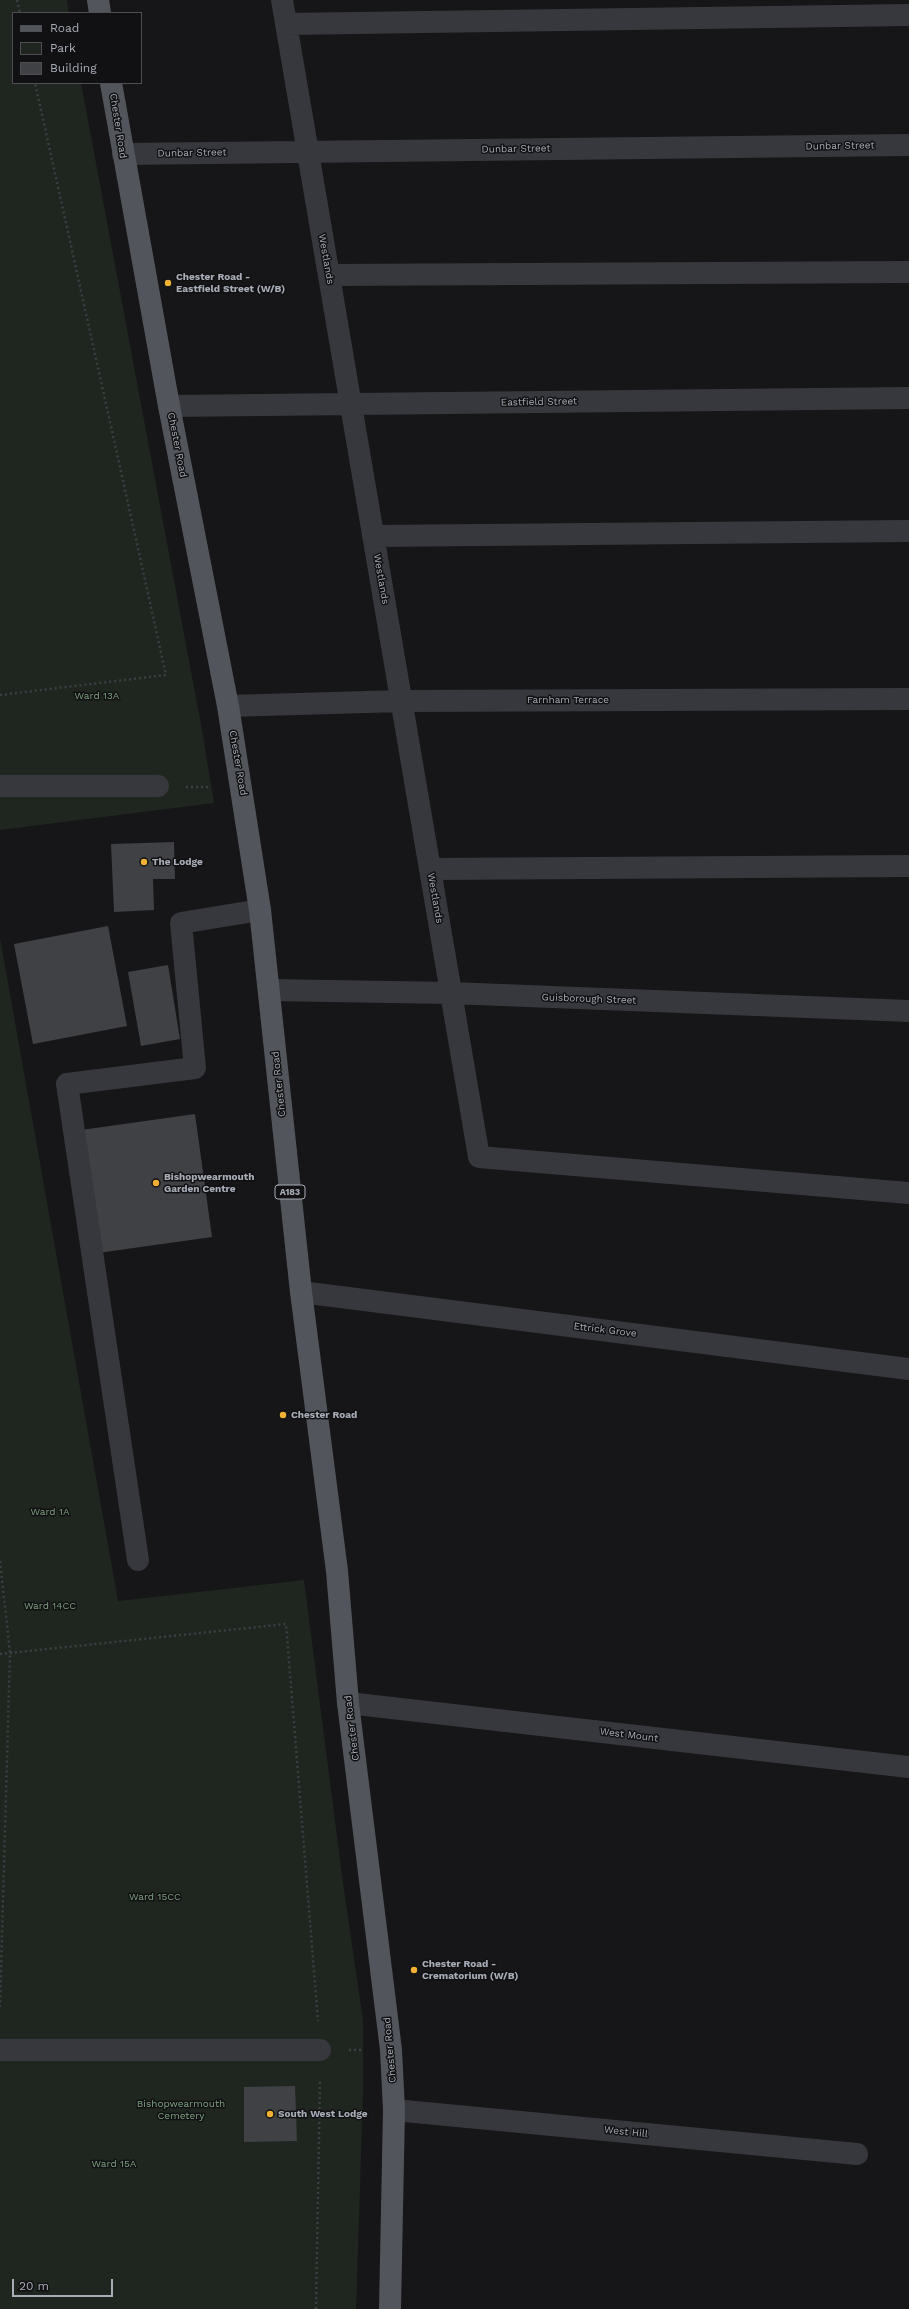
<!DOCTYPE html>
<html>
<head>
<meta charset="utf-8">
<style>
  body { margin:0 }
  #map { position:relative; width:909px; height:2309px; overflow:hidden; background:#161618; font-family:"Work Sans",sans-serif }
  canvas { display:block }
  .legend { position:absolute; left:12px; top:12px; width:130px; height:72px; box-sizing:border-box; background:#111113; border:1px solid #4d4f55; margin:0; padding:5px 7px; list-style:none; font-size:12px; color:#a8adb8 }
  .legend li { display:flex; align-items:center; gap:8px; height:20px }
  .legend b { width:20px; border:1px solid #4d4f55 }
  .scale { position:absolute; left:12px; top:2279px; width:101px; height:18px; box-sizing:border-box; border:2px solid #a8adb8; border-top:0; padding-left:5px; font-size:12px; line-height:14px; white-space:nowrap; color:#a8adb8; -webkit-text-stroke:3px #111113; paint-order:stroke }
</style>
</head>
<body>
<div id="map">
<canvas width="909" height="2309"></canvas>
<ul class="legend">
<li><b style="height:5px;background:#53555c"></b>Road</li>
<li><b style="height:11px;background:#1e261f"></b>Park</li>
<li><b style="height:11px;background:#404145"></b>Building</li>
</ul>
<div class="scale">20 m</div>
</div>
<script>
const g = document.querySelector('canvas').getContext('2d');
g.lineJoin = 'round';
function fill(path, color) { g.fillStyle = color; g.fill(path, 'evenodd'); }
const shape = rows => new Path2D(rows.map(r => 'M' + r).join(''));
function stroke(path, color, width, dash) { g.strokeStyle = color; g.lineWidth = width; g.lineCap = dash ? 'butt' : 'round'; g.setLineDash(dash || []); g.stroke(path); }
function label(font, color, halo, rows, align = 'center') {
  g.font = font + ' "Work Sans",sans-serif'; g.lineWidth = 3; g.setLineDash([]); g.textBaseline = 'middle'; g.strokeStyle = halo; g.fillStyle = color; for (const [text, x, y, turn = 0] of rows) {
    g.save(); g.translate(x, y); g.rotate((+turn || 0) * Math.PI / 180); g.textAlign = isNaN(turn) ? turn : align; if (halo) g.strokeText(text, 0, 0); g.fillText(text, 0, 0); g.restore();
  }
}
const green = shape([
  [0,0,67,0,69,13,13,13,13,83,81,83,202,730,214,803,0,830],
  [0,938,118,1601,304,1580,343,1883,363,2020,363,2095,356,2309,0,2309]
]);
const building = shape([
  [174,842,175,879,153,879,154,910,114,912,111,844],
  [108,926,127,1026,33,1044,14,944],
  [168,965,180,1039,141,1046,128,972],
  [195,1114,212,1237,98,1253,81,1130],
  [295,2086,297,2141,244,2142,244,2087]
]);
const path = shape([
  [17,0,20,13],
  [0,695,166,675,35,83],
  [186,787,211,787],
  [0,1561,10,1653,0,2007],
  [0,1654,286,1624,318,2021],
  [349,2050,362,2050],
  [316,2309,320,2080]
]);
const minor = shape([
  [282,0,479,1157,909,1193],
  [286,24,909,15],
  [123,154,909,145],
  [329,275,909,272],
  [169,406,909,398],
  [373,536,909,531],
  [228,706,401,701,909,699],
  [0,786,158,786],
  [430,869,909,866],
  [269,990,451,993,909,1011],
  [301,1292,909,1369],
  [138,1560,67,1084,195,1068,181,923,260,910],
  [348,1703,909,1767],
  [0,2050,320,2050],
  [394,2110,857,2154]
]);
const major = shape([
  [98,0,100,13],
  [111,83,169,406,228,706,260,910,301,1292,337,1571,348,1703,391,2050,394,2110,390,2309]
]);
const markers = [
  [168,283,4,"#f2b134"],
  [144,862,4,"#f2b134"],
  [156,1183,4,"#f2b134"],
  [283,1415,4,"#f2b134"],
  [414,1970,4,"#f2b134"],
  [270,2114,4,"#f2b134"]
];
const shields = [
  [290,1192,30]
];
const shieldNames = [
  ["A183",290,1192]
];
const streetNames = [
  ["Chester Road",118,126,81],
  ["Dunbar Street",840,146,-1],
  ["Dunbar Street",516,149,-1],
  ["Dunbar Street",192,153,-1],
  ["Westlands",326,259,80],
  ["Eastfield Street",539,402,-1],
  ["Chester Road",177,445,79],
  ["Westlands",381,579,80],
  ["Farnham Terrace",568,700],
  ["Chester Road",238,763,80],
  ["Westlands",435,898,80],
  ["Guisborough Street",589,999,2],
  ["Chester Road",279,1084,-96],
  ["Ettrick Grove",605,1330,7],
  ["Chester Road",352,1728,-97],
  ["West Mount",629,1735,7],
  ["Chester Road",390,2050,-95],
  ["West Hill",626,2132,6]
];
const poiNames = [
  ["Chester Road -",176,277],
  ["Eastfield Street (W/B)",176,289],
  ["The Lodge",152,862],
  ["Bishopwearmouth",164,1177],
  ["Garden Centre",164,1189],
  ["Chester Road",291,1415],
  ["Chester Road -",422,1964],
  ["Crematorium (W/B)",422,1976],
  ["South West Lodge",278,2114]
];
const parkNames = [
  ["Ward 13A",97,696],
  ["Ward 1A",50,1512],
  ["Ward 14CC",50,1606],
  ["Ward 15CC",155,1897],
  ["Bishopwearmouth",181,2104],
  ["Cemetery",181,2116],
  ["Ward 15A",114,2164]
];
fill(green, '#1e261f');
fill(building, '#404145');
stroke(path, '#3d3f44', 2.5, [2, 3]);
stroke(minor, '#37383d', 22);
stroke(major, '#53555c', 22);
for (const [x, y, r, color] of markers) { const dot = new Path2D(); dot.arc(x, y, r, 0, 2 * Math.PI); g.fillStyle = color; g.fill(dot); stroke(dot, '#111113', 1.5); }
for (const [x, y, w] of shields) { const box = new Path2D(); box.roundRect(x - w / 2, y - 7, w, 14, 3); g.fillStyle = '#111113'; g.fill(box); stroke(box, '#a8adb8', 1); }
label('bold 9px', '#a8adb8', null, shieldNames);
label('10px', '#a8adb8', '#111113', streetNames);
label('bold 10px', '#a8adb8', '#111113', poiNames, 'left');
label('10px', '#7fa381', '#111113', parkNames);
</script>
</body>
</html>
